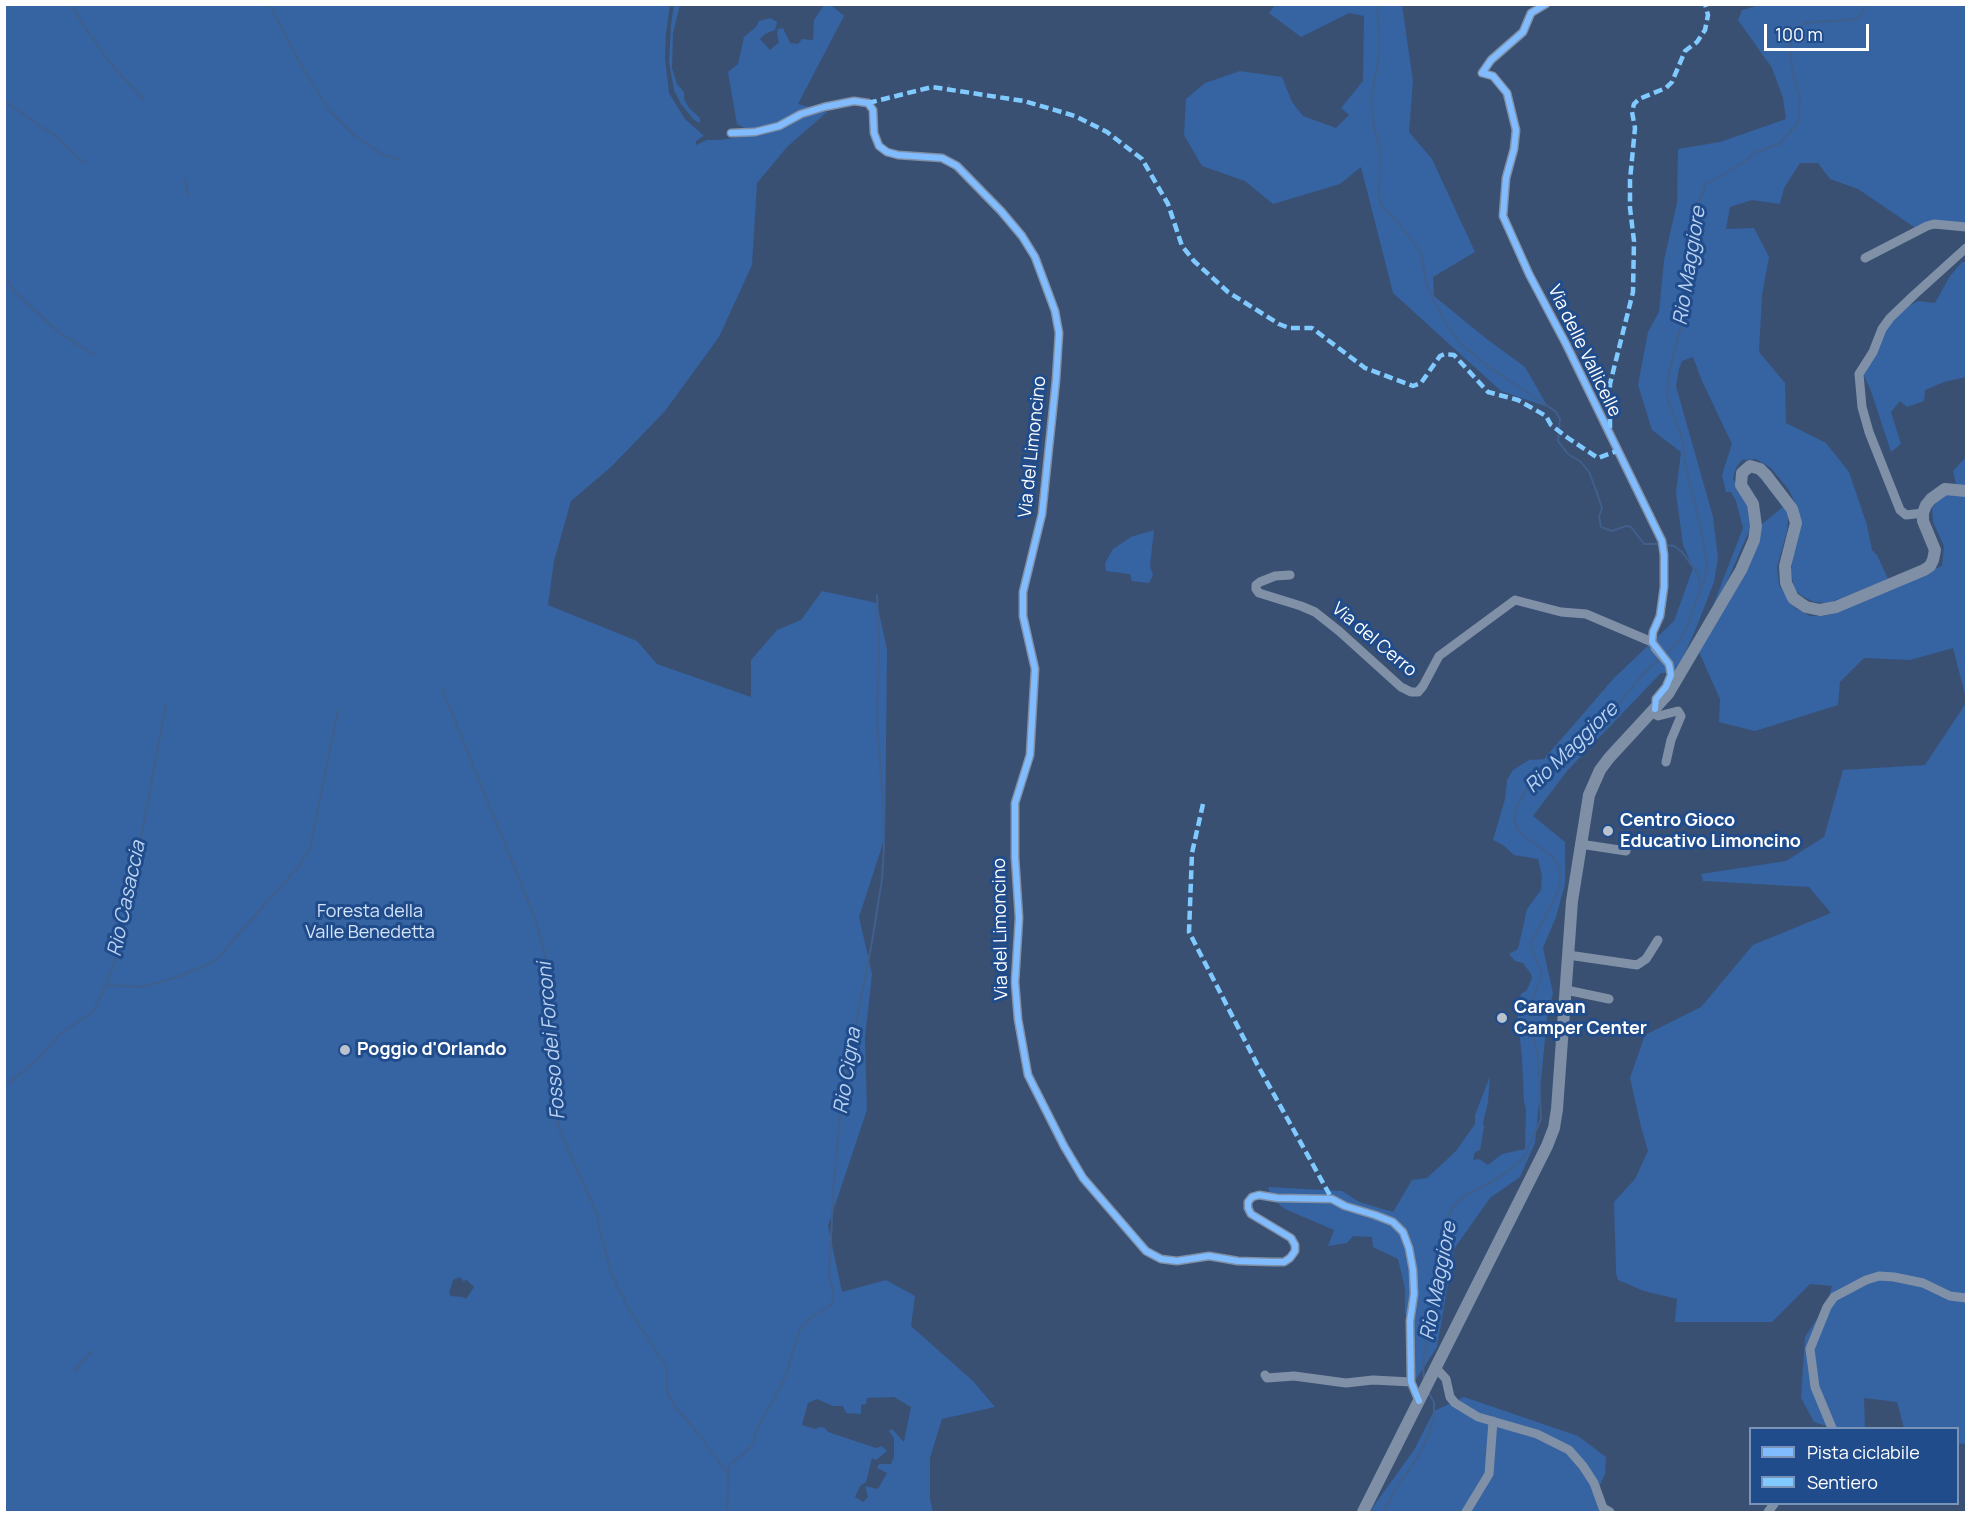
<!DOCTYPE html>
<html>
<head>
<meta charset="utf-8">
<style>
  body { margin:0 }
  #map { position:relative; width:1971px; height:1517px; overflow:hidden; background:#395073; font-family:Manrope,sans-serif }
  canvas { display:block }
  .frame { position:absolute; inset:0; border:6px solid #fff; pointer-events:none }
  .legend { position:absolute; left:1749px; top:1427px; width:210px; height:78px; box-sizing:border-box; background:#214c8b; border:2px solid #7a94b9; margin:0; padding:8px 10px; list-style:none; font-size:18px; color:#fff }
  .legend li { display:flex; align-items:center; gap:12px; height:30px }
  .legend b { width:30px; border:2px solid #7a94b9 }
  .scale { position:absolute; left:1764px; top:24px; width:105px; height:27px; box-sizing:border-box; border:3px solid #fff; border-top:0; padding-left:8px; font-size:18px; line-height:21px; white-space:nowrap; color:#fff; -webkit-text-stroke:4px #214c8b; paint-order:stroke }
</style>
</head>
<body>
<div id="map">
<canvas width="1971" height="1517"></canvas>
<div class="frame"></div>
<ul class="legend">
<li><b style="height:8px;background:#80bcff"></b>Pista ciclabile</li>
<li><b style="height:8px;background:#80caff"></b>Sentiero</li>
</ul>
<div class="scale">100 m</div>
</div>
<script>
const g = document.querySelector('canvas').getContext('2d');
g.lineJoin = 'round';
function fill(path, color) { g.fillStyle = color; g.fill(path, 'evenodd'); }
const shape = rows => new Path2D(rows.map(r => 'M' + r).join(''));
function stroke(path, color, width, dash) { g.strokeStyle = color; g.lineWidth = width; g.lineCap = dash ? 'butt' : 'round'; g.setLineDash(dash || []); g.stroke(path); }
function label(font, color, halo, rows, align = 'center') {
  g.font = font + ' Manrope,sans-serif'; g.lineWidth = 6; g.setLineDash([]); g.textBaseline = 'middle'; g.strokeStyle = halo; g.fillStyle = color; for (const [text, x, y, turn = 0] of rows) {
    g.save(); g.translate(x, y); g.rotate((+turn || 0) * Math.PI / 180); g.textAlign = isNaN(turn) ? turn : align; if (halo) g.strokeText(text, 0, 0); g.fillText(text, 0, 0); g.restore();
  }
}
const green = shape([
  [1763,4,1966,5,1966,224,1917,229,1858,189,1830,179,1818,163,1800,163,1784,188,1780,204,1752,200,1730,207,1726,229,1754,228,1769,257,1762,295,1759,352,1785,383,1786,423,1826,443,1849,472,1867,525,1872,550,1877,555,1888,579,1829,603,1814,602,1802,596,1794,589,1791,572,1798,510,1789,490,1771,468,1756,459,1742,460,1736,468,1733,479,1744,496,1751,512,1750,529,1725,586,1706,624,1743,528,1736,501,1731,492,1726,492,1722,475,1732,444,1702,381,1693,357,1682,361,1679,369,1676,386,1713,517,1718,558,1714,582,1697,626,1676,673,1661,673,1567,771,1533,816,1565,842,1565,884,1556,917,1543,948,1553,993,1547,1018,1535,1143,1520,1177,1490,1198,1454,1249,1437,1347,1415,1381,1414,1330,1405,1313,1405,1289,1398,1259,1373,1247,1372,1237,1353,1236,1347,1243,1328,1246,1334,1230,1285,1209,1271,1198,1268,1187,1342,1191,1359,1202,1393,1212,1412,1180,1427,1178,1456,1151,1475,1124,1475,1115,1490,1076,1488,1102,1483,1123,1484,1127,1480,1150,1475,1152,1473,1160,1479,1159,1488,1165,1502,1154,1525,1149,1526,1109,1524,1101,1522,1058,1517,1010,1521,994,1527,990,1532,978,1531,974,1523,963,1515,961,1509,954,1518,949,1527,909,1541,890,1542,876,1538,859,1514,855,1503,845,1493,840,1505,799,1507,780,1513,770,1529,760,1544,759,1614,678,1674,621,1693,568,1683,545,1676,493,1681,452,1652,430,1638,385,1648,332,1659,312,1664,260,1677,203,1678,149,1720,142,1786,119,1783,98,1772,68,1738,20,1742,10],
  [5,5,670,5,666,33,665,58,669,93,685,119,704,136,696,141,696,145,707,140,721,140,756,134,737,124,728,72,738,64,744,37,756,27,759,21,770,18,777,22,775,30,765,34,760,39,770,50,779,42,777,34,778,29,783,28,790,43,798,44,802,39,813,40,814,20,824,5,831,5,844,16,798,104,827,112,787,147,757,183,752,265,719,337,665,411,612,466,571,501,554,561,548,605,637,641,657,664,751,697,751,660,777,630,801,620,822,591,877,603,887,650,885,837,859,917,872,974,865,1038,867,1110,828,1226,842,1292,886,1280,915,1296,911,1326,973,1381,995,1407,942,1419,930,1458,930,1500,933,1512,5,1512],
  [460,1277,463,1281,467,1280,474,1287,466,1299,463,1297,451,1296,449,1293,453,1280],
  [894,1397,911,1407,904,1442,892,1429,889,1431,894,1438,894,1457,891,1464,879,1464,877,1468,887,1473,878,1489,865,1486,868,1497,863,1502,855,1497,860,1486,866,1482,872,1458,876,1460,887,1451,882,1446,876,1448,828,1432,825,1428,820,1427,815,1429,802,1425,808,1403,817,1399,833,1406,843,1406,846,1413,861,1414,861,1405,866,1404,867,1398],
  [674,5,680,5,673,34,672,68,677,84,684,92,684,99,689,108,700,118,700,123,694,120,681,104,674,90,669,62,671,24],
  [1275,5,1402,5,1413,81,1409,132,1432,159,1475,252,1433,277,1434,296,1488,340,1525,367,1548,407,1501,391,1393,293,1361,167,1340,184,1273,204,1245,181,1202,166,1184,135,1186,99,1205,83,1240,71,1282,77,1292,102,1303,116,1336,128,1349,115,1341,108,1363,81,1364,16,1349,13,1301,37,1269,13],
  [1962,262,1966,262,1966,377,1944,382,1925,390,1924,401,1907,407,1900,401,1891,412,1901,444,1891,452,1871,391,1860,367,1894,314,1918,301,1935,303,1950,276],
  [1966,457,1966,487,1956,484,1953,471],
  [1950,491,1966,494,1966,698,1953,648,1910,660,1864,658,1840,682,1838,705,1755,731,1719,722,1720,699,1699,652,1747,564,1762,524,1783,507,1789,509,1787,531,1777,567,1779,585,1795,608,1810,616,1824,616,1836,613,1901,582,1942,566,1944,546,1933,522,1932,508,1941,496],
  [1154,530,1150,566,1153,575,1149,583,1132,581,1130,574,1106,571,1105,563,1113,549,1131,537],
  [1966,703,1966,1443,1964,1444,1958,1443,1958,1428,1904,1428,1897,1402,1864,1398,1865,1428,1832,1428,1814,1422,1801,1398,1805,1337,1828,1302,1832,1286,1810,1284,1772,1322,1675,1322,1677,1299,1644,1291,1618,1280,1616,1273,1614,1202,1635,1179,1648,1151,1641,1127,1630,1078,1645,1035,1701,1007,1753,945,1831,913,1809,887,1703,881,1701,874,1786,861,1824,837,1843,770,1925,765],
  [1464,1397,1578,1436,1606,1457,1605,1474,1598,1489,1607,1512,1371,1512,1373,1507,1414,1450,1434,1411]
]);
const stream = shape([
  [71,4,83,25,112,65,143,99],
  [269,4,306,74,330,111,356,137,386,156,401,160],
  [1377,4,1379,30,1379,55,1371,101,1374,126,1380,150,1379,195,1381,205,1400,225,1421,252,1426,283,1435,302,1447,325,1462,345,1489,367,1555,411,1560,419,1558,441,1568,454,1581,462,1589,472,1596,490,1602,508,1599,517,1601,527,1612,531,1626,526,1631,527,1644,544,1660,544],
  [949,91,949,85],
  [4,101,57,137,84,163],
  [185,179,188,195],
  [4,277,15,292,57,331,94,355],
  [1665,545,1674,546,1682,552,1699,575,1700,588],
  [1665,655,1679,640,1686,629,1705,577,1707,562,1699,520,1685,464,1683,441,1667,397,1669,371,1686,308,1695,223,1699,201,1706,184,1743,163,1754,153,1779,144,1798,123,1800,98,1792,72,1790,36,1805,23,1857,19,1868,4],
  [442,689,535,918,548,966,552,1007,551,1080,559,1128,598,1217,598,1224,612,1275,630,1311,667,1368,667,1391,675,1407,692,1426,728,1474],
  [106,985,143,987,180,976,215,961,298,867,310,848,338,710],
  [4,1087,38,1059,60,1034,93,1012,106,985,121,945,166,704],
  [74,1371,92,1351],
  [1424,1378,1423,1366,1431,1310,1437,1291,1446,1221,1453,1207,1463,1197,1500,1177,1523,1159,1541,1119,1538,1058,1530,1020,1530,1005,1542,974,1530,944,1555,898,1559,888,1561,871,1553,857,1519,832,1514,820,1516,808,1527,788,1542,772,1609,716,1641,676,1660,658],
  [726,1512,728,1498,729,1465,748,1450,753,1443,756,1431,785,1378,800,1329,814,1315,831,1305,834,1295,829,1276,834,1181,841,1101,872,942,882,879,884,847,883,804,877,721,879,646,877,595],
  [1383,1512,1395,1490,1416,1460,1428,1436,1434,1420,1434,1402,1428,1392]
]);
const minor = shape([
  [1546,4,1531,13,1523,32,1491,60,1482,73,1493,76,1507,93,1516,130,1514,149,1506,178,1503,216,1529,274,1566,344,1662,541,1664,555,1664,587,1660,616,1653,632,1652,642,1669,664,1671,675,1666,687,1656,699,1656,703],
  [731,133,755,132,779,126,801,114,824,107,854,101,868,103,873,110,874,133,879,146,887,152,898,155,942,158,957,166,1001,211,1022,236,1035,257,1055,311,1059,333,1056,380,1042,514,1023,592,1023,616,1035,669,1030,755,1015,803,1015,857,1019,918,1015,982,1018,1019,1028,1075,1064,1146,1083,1178,1146,1251,1161,1259,1177,1261,1209,1256,1238,1261,1272,1262,1284,1262,1290,1258,1295,1251,1295,1245,1291,1238,1251,1214,1248,1208,1248,1202,1252,1197,1259,1195,1277,1198,1332,1199,1345,1206,1375,1215,1393,1222,1403,1232,1409,1248,1413,1270,1414,1294,1410,1321,1411,1382,1419,1401],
  [1865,258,1927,226,1934,224,1966,227],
  [1923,513,1906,515,1900,510,1869,432,1862,407,1859,374,1873,352,1882,329,1890,318,1914,295,1966,248],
  [1290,575,1275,576,1260,582,1256,585,1256,589,1259,593,1301,606,1315,612,1339,631,1401,687,1411,692,1418,692,1423,686,1439,656,1515,600,1561,612,1586,614,1652,642],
  [1652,712,1658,716,1678,711,1681,716,1671,740,1666,762],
  [1580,844,1626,851],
  [1568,955,1637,965,1646,959,1658,940],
  [1566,990,1609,999],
  [1436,1368,1446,1379,1450,1397,1455,1403,1478,1417,1537,1434,1569,1450,1583,1466,1594,1483,1603,1508,1610,1512],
  [1265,1375,1267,1378,1294,1376,1346,1383,1373,1380,1411,1382],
  [1832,1428,1815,1387,1810,1349,1827,1307,1834,1297,1866,1280,1879,1276,1894,1277,1923,1283,1950,1296,1966,1298],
  [1466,1512,1489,1474,1493,1421],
  [1768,1512,1774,1504]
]);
const major = shape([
  [1363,1512,1547,1146,1554,1128,1557,1109,1572,901,1589,795,1600,770,1609,758,1668,694,1741,570,1754,540,1756,526,1753,504,1741,485,1742,473,1750,466,1760,469,1766,475,1792,509,1796,523,1785,566,1786,583,1793,598,1800,603,1806,607,1820,610,1836,607,1924,570,1930,566,1933,560,1935,550,1923,521,1923,513,1926,505,1931,499,1945,489,1966,491]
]);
const minorBridge = shape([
  [1655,648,1669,664]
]);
const quiet = shape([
  [868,103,932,87,1024,101,1075,116,1107,132,1142,159,1168,204,1182,246,1194,261,1228,292,1279,324,1289,328,1312,328,1365,368,1413,386,1421,383,1440,356,1445,354,1454,355,1488,392,1518,400,1546,416,1551,425,1568,438,1598,458,1617,451],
  [1610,428,1610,384,1633,292,1634,241,1630,208,1630,180,1635,128,1632,112,1634,104,1639,99,1666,88,1672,82,1685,51,1697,42,1705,30,1708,15,1705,4],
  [1203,804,1192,853,1189,932,1257,1064,1332,1199]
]);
const cycleway = shape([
  [1546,4,1531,13,1523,32,1491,60,1482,73,1493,76,1507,93,1516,130,1514,149,1506,178,1503,216,1529,274,1566,344,1662,541,1664,555,1664,587,1660,616,1653,632,1652,642,1669,664,1671,675,1666,687,1656,699,1655,709],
  [731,133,755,132,779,126,801,114,824,107,854,101,868,103,873,110,874,133,879,146,887,152,898,155,942,158,957,166,1001,211,1022,236,1035,257,1055,311,1059,333,1056,380,1042,514,1023,592,1023,616,1035,669,1030,755,1015,803,1015,857,1019,918,1015,982,1018,1019,1028,1075,1064,1146,1083,1178,1146,1251,1161,1259,1177,1261,1209,1256,1238,1261,1272,1262,1284,1262,1290,1258,1295,1251,1295,1245,1291,1238,1251,1214,1248,1208,1248,1202,1252,1197,1259,1195,1277,1198,1332,1199,1345,1206,1375,1215,1393,1222,1403,1232,1409,1248,1413,1270,1414,1294,1410,1321,1411,1382,1419,1401]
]);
const markers = [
  [1608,831,6,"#bac2ce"],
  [1502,1018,6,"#bac2ce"],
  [345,1050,6,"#bac2ce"]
];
const streetNames = [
  ["Via delle Vallicelle",1584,351,64],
  ["Via del Limoncino",1033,447,-84],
  ["Via del Cerro",1374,640,40],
  ["Via del Limoncino",1001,929,-91]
];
const poiNames = [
  ["Centro Gioco",1620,821],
  ["Educativo Limoncino",1620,842],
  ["Caravan",1514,1008],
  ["Camper Center",1514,1029],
  ["Poggio d'Orlando",357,1050]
];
const parkNames = [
  ["Foresta della",370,912],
  ["Valle Benedetta",370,933]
];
const waterNames = [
  ["Rio Maggiore",1690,266,-81],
  ["Rio Maggiore",1572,748,-44],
  ["Rio Casaccia",127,899,-78],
  ["Fosso dei Forconi",552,1041,-95],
  ["Rio Cigna",848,1071,-81],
  ["Rio Maggiore",1439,1281,-79]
];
fill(green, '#3663a1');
stroke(stream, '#405f8b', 2);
stroke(minor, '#8091a7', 9);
stroke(major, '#7f8fa5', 12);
stroke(minorBridge, '#8091a7', 9);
stroke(quiet, '#80caff', 4.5, [9, 4.5]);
stroke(cycleway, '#80bcff', 6);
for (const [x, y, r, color] of markers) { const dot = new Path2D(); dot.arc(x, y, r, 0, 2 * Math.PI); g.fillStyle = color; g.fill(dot); stroke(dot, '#214c8b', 2); }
label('18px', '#fff', '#214c8b', streetNames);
label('bold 18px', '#fff', '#214c8b', poiNames, 'left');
label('18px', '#d3e3f8', '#214c8b', parkNames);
label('italic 20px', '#bad2f2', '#214c8b', waterNames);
</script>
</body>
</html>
